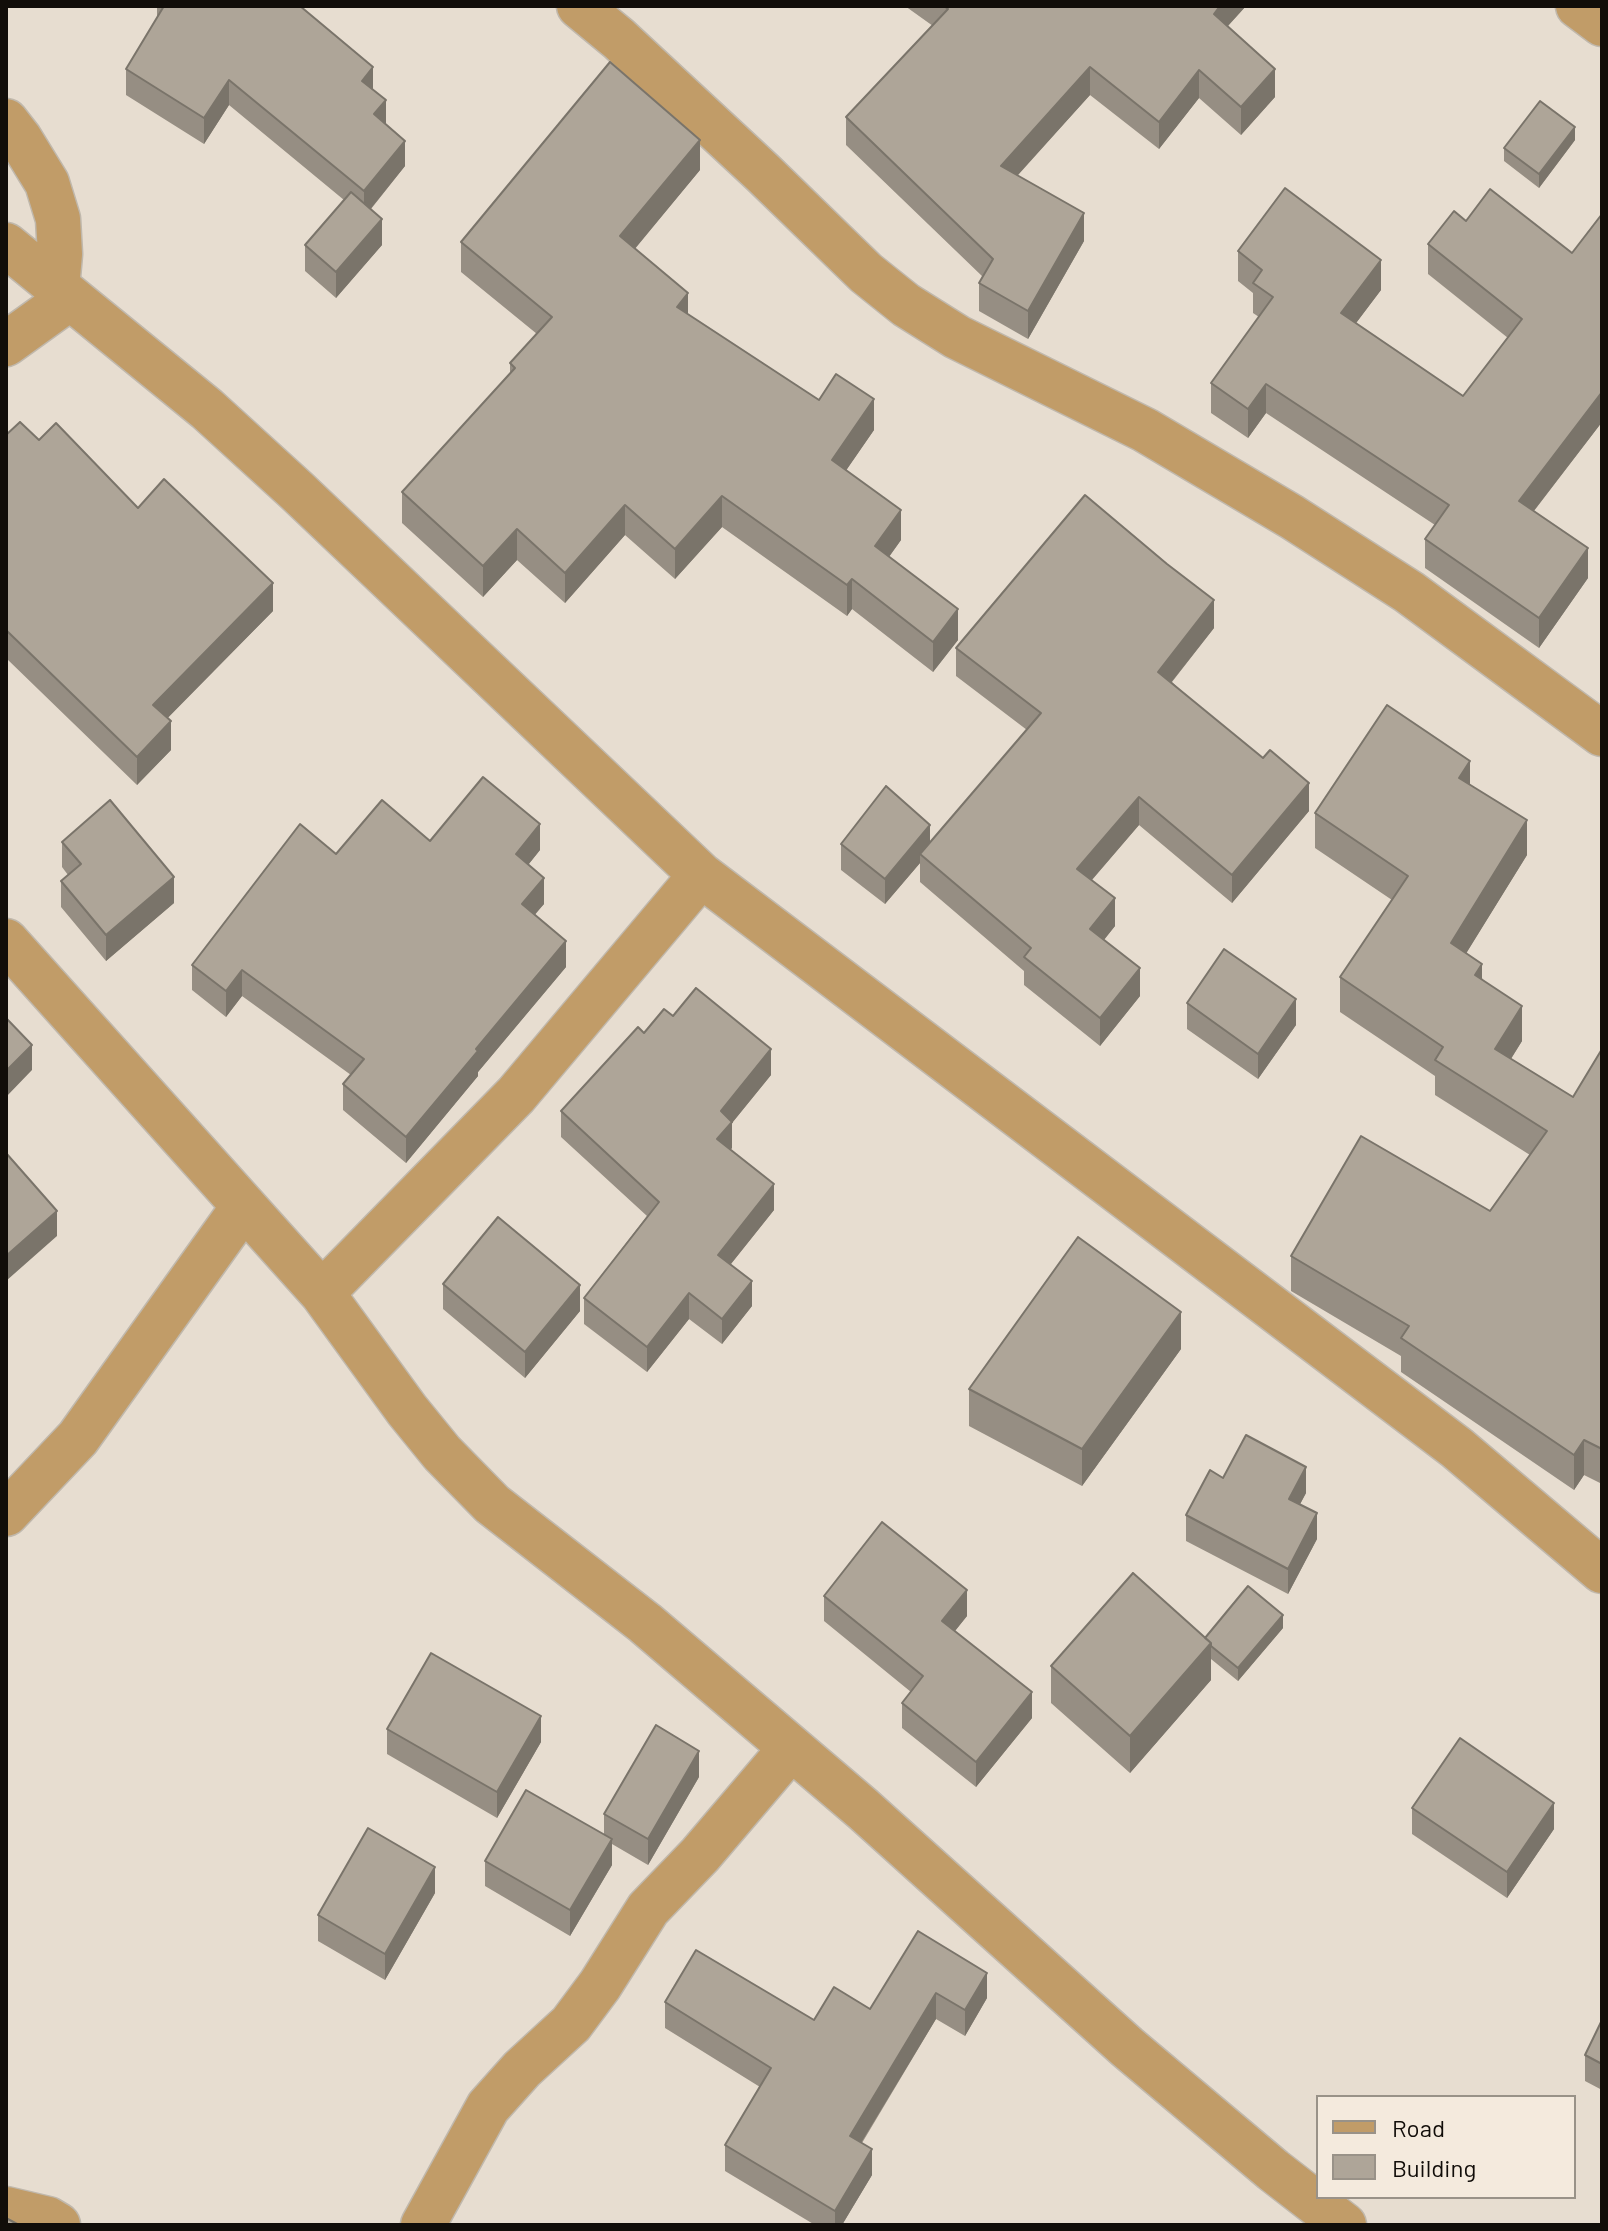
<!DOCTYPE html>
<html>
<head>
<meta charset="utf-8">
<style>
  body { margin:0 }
  #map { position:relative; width:1608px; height:2231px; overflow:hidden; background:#e7ddd0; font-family:Barlow,sans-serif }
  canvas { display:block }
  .frame { position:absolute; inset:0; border:8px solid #110d09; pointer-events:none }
  .legend { position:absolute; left:1316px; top:2095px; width:260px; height:104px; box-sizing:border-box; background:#f4eadd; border:2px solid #999288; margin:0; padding:10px 14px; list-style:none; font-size:24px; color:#110d09 }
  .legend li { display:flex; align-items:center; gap:16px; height:40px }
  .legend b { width:40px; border:2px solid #999288 }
</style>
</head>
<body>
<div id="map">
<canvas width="1608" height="2231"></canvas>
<div class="frame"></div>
<ul class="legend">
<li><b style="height:10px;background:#c19c68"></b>Road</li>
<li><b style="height:22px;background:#aea598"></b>Building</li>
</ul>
</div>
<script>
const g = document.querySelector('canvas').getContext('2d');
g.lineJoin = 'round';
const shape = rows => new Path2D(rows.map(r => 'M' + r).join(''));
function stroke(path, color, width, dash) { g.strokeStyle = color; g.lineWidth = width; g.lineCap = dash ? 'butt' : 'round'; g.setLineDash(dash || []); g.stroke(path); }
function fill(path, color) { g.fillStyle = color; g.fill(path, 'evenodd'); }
const minor = shape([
  [579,6,619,39,763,173,866,273,906,305,957,337,1145,430,1292,517,1409,592,1602,734],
  [1578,6,1602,24],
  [6,121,20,139,47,183,58,219,60,254,57,288],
  [6,245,207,409,297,491,701,875,1457,1448,1602,1571],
  [6,344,70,298],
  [6,941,322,1293,407,1410,442,1453,492,1504,645,1623,863,1809,1127,2047,1273,2170,1344,2225],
  [322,1293,516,1095,701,875],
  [6,1514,78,1438,244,1206],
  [6,2209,48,2219,58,2225],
  [423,2225,488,2107,522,2069,571,2024,600,1985,648,1909,700,1855,791,1748]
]);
const wall = shape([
  [157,6,300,6,373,90,386,124,405,166,371,209,382,245,336,298,305,271,305,245,344,200,229,105,204,144,126,95,126,69,157,18],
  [905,6,1246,6,1228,26,1275,97,1241,135,1199,98,1159,149,1090,95,1017,175,1084,241,1028,339,979,311,979,283,983,277,846,145,846,117,933,26],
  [1575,140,1539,188,1504,161,1504,148],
  [700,170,634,249,688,314,819,400,874,430,846,470,901,540,889,557,958,640,933,672,852,609,847,616,722,527,675,579,625,535,565,603,517,560,483,597,402,523,402,492,510,373,510,363,537,334,461,272,461,242],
  [1602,214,1602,422,1534,511,1588,578,1539,648,1425,568,1425,539,1435,525,1266,413,1248,438,1211,413,1211,383,1259,317,1253,313,1253,293,1238,281,1238,251,1381,290,1356,323,1463,396,1508,338,1428,274,1428,244,1466,221,1572,253],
  [6,435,39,440,138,508,273,611,167,718,171,750,137,785,7,659,6,660],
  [1214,628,1172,682,1309,811,1232,903,1139,825,1092,880,1115,926,1104,940,1140,996,1100,1046,1024,985,1024,971,920,882,920,863,885,904,841,870,841,844,930,842,1027,730,956,676,956,648],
  [1470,784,1527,855,1466,953,1522,1041,1511,1059,1573,1097,1602,1049,1602,1484,1584,1475,1574,1490,1401,1372,1401,1356,1291,1291,1291,1256,1490,1211,1530,1155,1435,1095,1435,1076,1340,1012,1340,977,1392,900,1315,848,1315,813],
  [430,841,540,850,528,865,544,904,534,914,566,967,478,1072,478,1076,406,1163,343,1110,343,1084,351,1075,242,996,226,1017,192,990,192,965,336,854],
  [62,842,174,903,106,961,61,907,61,881,68,875,62,867],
  [1187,1003,1296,1025,1258,1079,1187,1029],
  [673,1016,771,1075,732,1123,732,1148,730,1150,774,1210,731,1264,752,1306,722,1344,689,1319,647,1372,584,1324,584,1298,647,1216,561,1137,561,1111,644,1033],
  [443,1284,580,1311,525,1378,443,1309],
  [1181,1349,1082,1486,969,1426,969,1389],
  [1223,1478,1306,1493,1300,1504,1317,1539,1288,1594,1186,1541,1186,1515],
  [824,1596,967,1616,955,1631,1032,1718,976,1787,902,1728,902,1703,911,1692,824,1621],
  [1283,1628,1238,1681,1211,1659,1211,1680,1130,1773,1051,1703,1051,1666,1205,1638],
  [387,1729,541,1742,497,1818,387,1754],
  [699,1777,648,1865,612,1844,612,1865,570,1936,485,1886,485,1861,604,1835,604,1814],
  [1412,1808,1554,1829,1507,1898,1412,1834],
  [435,1893,385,1980,318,1941,318,1915],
  [918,1931,987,1998,965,2036,936,2019,862,2143,872,2175,842,2225,815,2225,725,2171,725,2145,760,2087,665,2028,665,2002,814,2020,870,2009],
  [1602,2020,1602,2090,1585,2081,1585,2055]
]);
const shadedWall = shape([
  [1220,6,1246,6,1214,41,1214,14],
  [373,67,373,92,362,81],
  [1090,67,1090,95,1001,194,1001,166],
  [1275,69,1275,97,1241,135,1241,107],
  [1199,70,1199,98,1159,149,1159,122],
  [229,80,229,105,204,144,204,118],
  [386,100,386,126,374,114],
  [1575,127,1575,140,1539,188,1539,174],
  [700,140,700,170,620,267,620,236],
  [405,141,405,166,364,217,364,191],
  [1084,213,1084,241,1028,339,1028,311],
  [382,219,382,245,336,298,336,272],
  [1381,260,1381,290,1341,343,1341,313],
  [688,293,688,323,677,307],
  [1266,384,1266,413,1248,438,1248,409],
  [1602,392,1602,422,1519,530,1519,501],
  [874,399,874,430,832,491,832,460],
  [722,496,722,527,675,579,675,549],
  [625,505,625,535,565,603,565,573],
  [901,510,901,540,875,576,875,546],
  [517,529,517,560,483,597,483,566],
  [1588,548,1588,578,1539,648,1539,618],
  [852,579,852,609,847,616,847,585],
  [273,583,273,611,153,733,153,705],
  [1214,600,1214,628,1158,699,1158,672],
  [958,609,958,640,933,672,933,642],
  [7,631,7,659,6,660,6,632],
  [171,721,171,750,137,785,137,757],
  [1470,761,1470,796,1459,778],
  [1309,783,1309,811,1232,903,1232,875],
  [1139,797,1139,825,1077,897,1077,869],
  [1527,820,1527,855,1451,978,1451,943],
  [540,824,540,850,516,880,516,854],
  [930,825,930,851,920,854,920,863,885,904,885,879],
  [174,877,174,903,106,961,106,935],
  [544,878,544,904,522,930,522,904],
  [1115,898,1115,926,1090,957,1090,929],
  [566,941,566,967,478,1072,478,1076,406,1163,406,1137,476,1049],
  [1482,964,1482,999,1475,975],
  [1140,968,1140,996,1100,1046,1100,1018],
  [242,970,242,996,226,1017,226,991],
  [1296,999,1296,1025,1258,1079,1258,1054],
  [1522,1006,1522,1041,1495,1084,1495,1049],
  [32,1045,32,1070,6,1097,6,1071],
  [771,1049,771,1075,732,1123,732,1148,717,1164,717,1139,721,1111],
  [774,1184,774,1210,718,1280,718,1255],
  [57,1211,57,1236,6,1281,6,1256],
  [752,1281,752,1306,722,1344,722,1319],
  [580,1285,580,1311,525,1378,525,1352],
  [689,1293,689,1319,647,1372,647,1347],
  [1181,1312,1181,1349,1082,1486,1082,1449],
  [1584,1440,1584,1475,1574,1490,1574,1455],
  [1306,1467,1306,1493,1289,1525,1289,1499],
  [1317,1513,1317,1539,1288,1594,1288,1569],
  [967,1590,967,1616,942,1647,942,1621],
  [1283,1615,1283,1628,1238,1681,1238,1668],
  [1211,1643,1211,1680,1130,1773,1130,1736],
  [1032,1692,1032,1718,976,1787,976,1762],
  [541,1716,541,1742,497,1818,497,1792],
  [699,1751,699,1777,648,1865,648,1839],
  [1554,1803,1554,1829,1507,1898,1507,1872],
  [612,1839,612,1865,570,1936,570,1910],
  [435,1867,435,1893,385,1980,385,1954],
  [987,1973,987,1998,965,2036,965,2010],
  [936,1993,936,2019,850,2161,850,2136],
  [872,2149,872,2175,842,2225,835,2225,835,2211]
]);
const building = shape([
  [164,6,300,6,373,67,362,81,386,100,374,114,405,141,364,191,229,80,204,118,126,69,164,6],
  [944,6,1220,6,1214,14,1275,69,1241,107,1199,70,1159,122,1090,67,1001,166,1084,213,1028,311,979,283,993,259,846,117,948,9,944,6],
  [610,62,700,140,620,236,688,293,677,307,819,400,836,374,874,399,832,460,901,510,875,546,958,609,933,642,852,579,847,585,722,496,675,549,625,505,565,573,517,529,483,566,402,492,515,368,510,363,552,317,461,242,610,62],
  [1540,101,1575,127,1539,174,1504,148,1540,101],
  [1285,188,1381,260,1341,313,1463,396,1522,319,1428,244,1454,211,1466,221,1490,189,1572,253,1602,214,1602,392,1519,501,1588,548,1539,618,1425,539,1449,505,1266,384,1248,409,1211,383,1273,297,1253,283,1262,270,1238,251,1285,188],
  [351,192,382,219,336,272,305,245,351,192],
  [20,422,39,440,56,423,138,508,164,479,273,583,153,705,171,721,137,757,7,631,6,632,6,435,20,422],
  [1085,495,1167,564,1214,600,1158,672,1263,758,1270,750,1309,783,1232,875,1139,797,1077,869,1115,898,1090,929,1140,968,1100,1018,1024,957,1031,948,920,854,1041,713,956,648,1085,495],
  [1387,705,1470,761,1459,778,1527,820,1451,943,1482,964,1475,975,1522,1006,1495,1049,1573,1097,1602,1049,1602,1449,1584,1440,1574,1455,1401,1338,1409,1326,1291,1256,1361,1136,1490,1211,1547,1131,1435,1060,1443,1047,1340,977,1408,876,1315,813,1387,705],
  [483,777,540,824,516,854,544,878,522,904,566,941,476,1049,478,1051,406,1137,343,1084,364,1059,242,970,226,991,192,965,300,824,336,854,382,800,430,841,483,777],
  [886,786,930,825,885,879,841,844,886,786],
  [110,800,174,877,106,935,61,881,81,864,62,842,110,800],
  [1224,949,1296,999,1258,1054,1187,1003,1224,949],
  [696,988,771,1049,721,1111,732,1122,717,1139,774,1184,718,1255,752,1281,722,1319,689,1293,647,1347,584,1298,659,1202,561,1111,638,1027,644,1033,664,1009,673,1016,696,988],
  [6,1018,32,1045,6,1071,6,1018],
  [6,1153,57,1211,6,1256,6,1153],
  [498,1217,580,1285,525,1352,443,1284,498,1217],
  [1078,1237,1181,1312,1082,1449,969,1389,1078,1237],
  [1246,1435,1306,1467,1289,1499,1317,1513,1288,1569,1186,1515,1210,1470,1223,1478,1246,1435],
  [882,1522,967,1590,942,1621,1032,1692,976,1762,902,1703,923,1676,824,1596,882,1522],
  [1133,1573,1211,1643,1130,1736,1051,1666,1133,1573],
  [1248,1586,1283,1615,1238,1668,1211,1646,1211,1643,1205,1638,1248,1586],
  [431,1653,541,1716,497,1792,387,1729,431,1653],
  [656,1725,699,1751,648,1839,604,1814,656,1725],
  [1460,1738,1554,1803,1507,1872,1412,1808,1460,1738],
  [526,1790,612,1839,570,1910,485,1861,526,1790],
  [368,1828,435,1867,385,1954,318,1915,368,1828],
  [918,1931,987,1973,965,2010,936,1993,850,2136,872,2149,835,2211,725,2145,771,2068,665,2002,696,1950,814,2020,834,1987,870,2009,918,1931],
  [1602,2020,1602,2064,1585,2055,1602,2020],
  [6,2218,19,2225,6,2225,6,2218]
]);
stroke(minor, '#c0b8ac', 47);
stroke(minor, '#c19c68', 44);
fill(wall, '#968e83');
fill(shadedWall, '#7a746a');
fill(building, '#aea598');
stroke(building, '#7a746a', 2);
</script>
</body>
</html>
